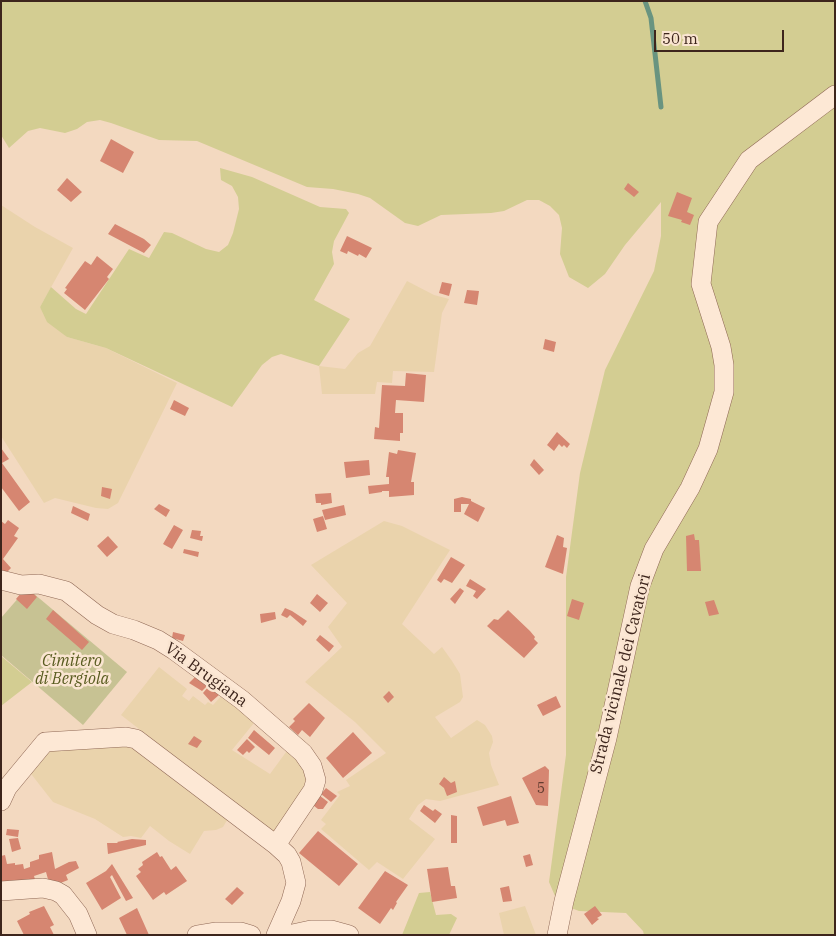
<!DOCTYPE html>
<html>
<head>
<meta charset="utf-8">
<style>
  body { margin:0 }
  #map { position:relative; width:836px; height:936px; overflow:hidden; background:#f3d9c0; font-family:"IBM Plex Serif",serif }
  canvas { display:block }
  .frame { position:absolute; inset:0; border:2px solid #3d251c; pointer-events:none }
  .scale { position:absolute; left:654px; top:30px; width:130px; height:22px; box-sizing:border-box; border:2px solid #3d251c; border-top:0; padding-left:6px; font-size:15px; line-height:18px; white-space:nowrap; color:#3d251c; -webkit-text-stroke:4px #fae5d1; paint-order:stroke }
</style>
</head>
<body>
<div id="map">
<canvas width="836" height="936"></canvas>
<div class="frame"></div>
<div class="scale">50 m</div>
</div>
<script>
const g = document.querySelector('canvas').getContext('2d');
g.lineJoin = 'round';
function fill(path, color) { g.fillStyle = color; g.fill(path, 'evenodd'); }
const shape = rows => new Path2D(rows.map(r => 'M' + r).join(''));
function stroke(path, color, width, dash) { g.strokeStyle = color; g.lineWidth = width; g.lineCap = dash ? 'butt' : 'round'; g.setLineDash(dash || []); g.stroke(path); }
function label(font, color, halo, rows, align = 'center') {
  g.font = font + ' "IBM Plex Serif",serif'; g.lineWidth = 5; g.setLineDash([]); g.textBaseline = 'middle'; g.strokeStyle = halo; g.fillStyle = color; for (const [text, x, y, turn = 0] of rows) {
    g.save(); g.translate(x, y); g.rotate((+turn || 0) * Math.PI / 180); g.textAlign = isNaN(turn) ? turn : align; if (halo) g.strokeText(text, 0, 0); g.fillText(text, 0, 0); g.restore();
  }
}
const farmland = shape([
  [1,205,35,227,73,248,40,307,67,337,106,348,177,383,118,503,108,509,96,508,55,498,44,503,1,436],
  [407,281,434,295,449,299,442,313,434,372,393,371,392,383,377,382,375,394,322,394,319,366,345,369,358,353,370,346],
  [384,521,402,526,450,550,402,624,434,654,442,647,452,661,460,674,463,697,460,702,435,717,451,738,477,720,485,725,492,736,493,742,489,753,491,765,499,785,440,801,426,799,418,805,409,819,435,839,403,879,377,862,369,870,321,829,326,824,321,820,340,795,337,792,350,786,346,780,386,753,355,722,305,682,342,647,328,627,347,603,311,565],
  [159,667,187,689,182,696,189,701,193,696,205,705,208,702,213,705,225,692,258,718,232,750,270,774,289,748,308,774,307,786,276,837,236,804,121,715],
  [126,745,133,745,229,817,223,827,216,830,204,831,190,854,169,841,150,826,141,838,131,836,123,837,95,819,53,802,28,770,48,751],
  [525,906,536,935,504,935,499,913]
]);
const green = shape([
  [1,1,835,1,835,935,644,935,643,931,626,913,579,911,558,903,549,882,566,755,566,577,580,473,605,370,654,271,661,236,661,202,625,245,605,274,588,288,569,277,560,254,562,228,559,215,550,206,539,200,527,200,504,211,491,213,441,215,418,226,405,223,370,198,358,194,333,189,307,187,197,141,159,140,111,123,100,120,87,122,77,129,65,133,40,128,28,131,9,148,1,135],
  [220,168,252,177,320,207,346,209,349,213,334,241,332,252,334,264,314,300,350,319,319,366,281,354,272,357,262,365,232,407,106,348,67,337,47,322,40,307,51,287,76,309,86,314,129,249,149,258,164,232,172,233,206,249,219,252,228,245,233,233,239,209,238,197,232,186,221,180],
  [1,656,32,682,1,706],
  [430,892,436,915,451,914,457,918,449,935,402,935,419,893]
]);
const cemetery = shape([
  [27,588,127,672,83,725,1,655,1,618]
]);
const stream = shape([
  [645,1,651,18,661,107]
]);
const building = shape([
  [111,139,134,152,123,173,100,161],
  [67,178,82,192,71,202,57,190],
  [628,183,639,192,634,197,624,189],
  [677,192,692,198,687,212,694,215,690,225,681,222,682,220,668,216],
  [115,224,144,239,151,245,144,253,108,234],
  [347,236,372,248,366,258,359,254,358,256,348,251,347,254,340,251],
  [97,256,113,269,107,277,109,279,85,310,64,293,67,289,65,288,85,261,91,265],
  [442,282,452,284,449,296,439,293],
  [467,290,479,291,477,305,464,303],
  [545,339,556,342,554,352,543,349],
  [406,373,426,375,424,402,396,400,395,413,403,413,403,433,400,433,400,441,374,439,375,427,379,428,382,385,405,386],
  [174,400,189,408,185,416,170,409],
  [557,432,570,444,567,448,564,445,562,447,559,444,554,451,547,445],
  [1,448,9,459,2,463,30,502,19,511,1,487],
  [398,450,416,453,411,482,414,482,414,495,389,497,389,491,382,491,382,492,369,494,368,486,389,484,389,477,386,477,389,452,397,454],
  [534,459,544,470,539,475,530,465],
  [369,460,370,475,346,478,344,462],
  [102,487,112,489,110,499,101,496],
  [331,493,332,503,321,505,321,503,316,503,315,494],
  [462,497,471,499,471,501,485,508,478,522,464,514,469,504,461,504,461,512,454,512,454,499],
  [159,504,170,510,166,517,154,509],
  [344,505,346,515,325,520,322,510],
  [73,506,90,514,88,521,71,513],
  [323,516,327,529,317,532,313,519],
  [8,520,19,528,14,536,18,538,3,559,11,568,1,578,1,521,5,524],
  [174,525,183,530,172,549,163,544],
  [192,530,201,531,200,536,203,536,202,541,190,538],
  [694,534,695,540,699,540,701,571,687,571,686,536],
  [557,535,564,538,563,547,567,548,563,574,545,567],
  [108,536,118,547,107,557,97,546],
  [184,549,199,552,198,557,183,553],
  [451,557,465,565,452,583,444,579,441,583,437,580],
  [470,579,486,589,477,599,473,596,476,591,466,586],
  [26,587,37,597,27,609,16,599],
  [460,588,464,591,455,604,450,599],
  [317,594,328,603,320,612,310,603],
  [572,599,584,603,579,620,567,616],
  [714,600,719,614,709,616,705,602],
  [285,608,292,611,307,621,303,626,290,615,287,618,281,615],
  [53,610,89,642,82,650,46,619],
  [508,610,530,631,535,637,534,639,538,643,524,658,487,626,494,619,498,620],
  [275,612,276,619,261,623,260,614],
  [173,632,185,635,183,641,172,638],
  [320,635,334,646,329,652,316,640],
  [195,677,207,686,202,691,189,683],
  [209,686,219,695,211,702,203,693],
  [389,691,394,697,388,703,383,697],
  [556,696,561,707,543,716,537,705],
  [309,703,325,718,310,737,302,730,298,735,289,727,295,721,293,719],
  [254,730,275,748,269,755,248,738],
  [353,732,372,753,343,778,326,758],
  [194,736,202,741,197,748,188,744],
  [247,739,255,747,249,753,247,751,243,755,237,750],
  [545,766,549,770,548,806,536,805,522,778],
  [444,777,451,783,455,781,457,792,447,796,444,788,439,784],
  [326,788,337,796,331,802,321,794],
  [315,792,328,802,323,809,318,809,309,802],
  [511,796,519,823,507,826,505,820,483,826,477,807],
  [424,805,433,811,435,809,442,814,435,823,420,811],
  [451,815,457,816,457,843,451,843],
  [7,829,19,830,18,837,6,835],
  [318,831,358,864,339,886,299,853],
  [18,838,21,849,12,852,9,839],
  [132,839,146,840,146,845,108,854,107,843,118,843,117,842],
  [52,852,55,869,69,862,76,861,79,868,66,875,68,880,53,886,49,883,46,872,34,876,36,883,1,887,1,856,5,855,7,864,15,863,15,865,23,864,24,869,30,867,30,862,39,859,39,855],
  [157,852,160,857,162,856,171,870,176,866,187,881,166,895,164,892,153,900,136,876,141,872,138,869,143,865,142,862],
  [530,854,533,865,526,867,523,856],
  [112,864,133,898,126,901,112,875,110,877,121,898,102,910,86,883,106,871],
  [448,867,451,886,455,886,457,898,432,902,427,869],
  [385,871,408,885,396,902,397,903,393,910,391,908,380,924,358,908],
  [509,886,512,901,503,902,500,888],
  [237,887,244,893,232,905,225,899],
  [44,906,54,925,50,927,54,935,24,935,17,921,30,914,29,912],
  [595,906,602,915,597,918,599,919,592,925,584,914],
  [137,908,149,935,127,935,119,918]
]);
const minor = shape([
  [1,580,21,585,39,584,66,591,97,615,113,624,134,630,158,640,174,650,242,700,303,753,312,766,316,780,313,790,276,845],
  [1,801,7,788,45,742,126,737,136,739,276,845,287,855,291,862,296,883,291,901,276,935],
  [1,891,43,888,56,891,63,895,78,914,87,935],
  [197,935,215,932,241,932,251,935],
  [288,935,311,930,331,930,349,935],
  [557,935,564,901,607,738,640,586,654,549,690,488,708,449,724,392,724,365,721,347,701,284,708,222,749,160,835,95]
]);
const numberNames = [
  ["5",541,789]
];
const parkNames = [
  ["Cimitero",72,661],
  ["di Bergiola",72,679]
];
const streetNames = [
  ["Strada vicinale dei Cavatori",621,674,-76],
  ["Via Brugiana",206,675,36]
];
fill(farmland, '#ead3ac');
fill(green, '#d3cd92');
fill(cemetery, '#c7c293');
stroke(stream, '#699480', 5);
fill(building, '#d68671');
stroke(minor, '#8f6855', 20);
stroke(minor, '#fde8d5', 19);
label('14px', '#633d31', null, numberNames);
label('italic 16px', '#595c20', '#fae5d1', parkNames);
label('16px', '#3d251c', '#fae5d1', streetNames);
</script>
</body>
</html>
